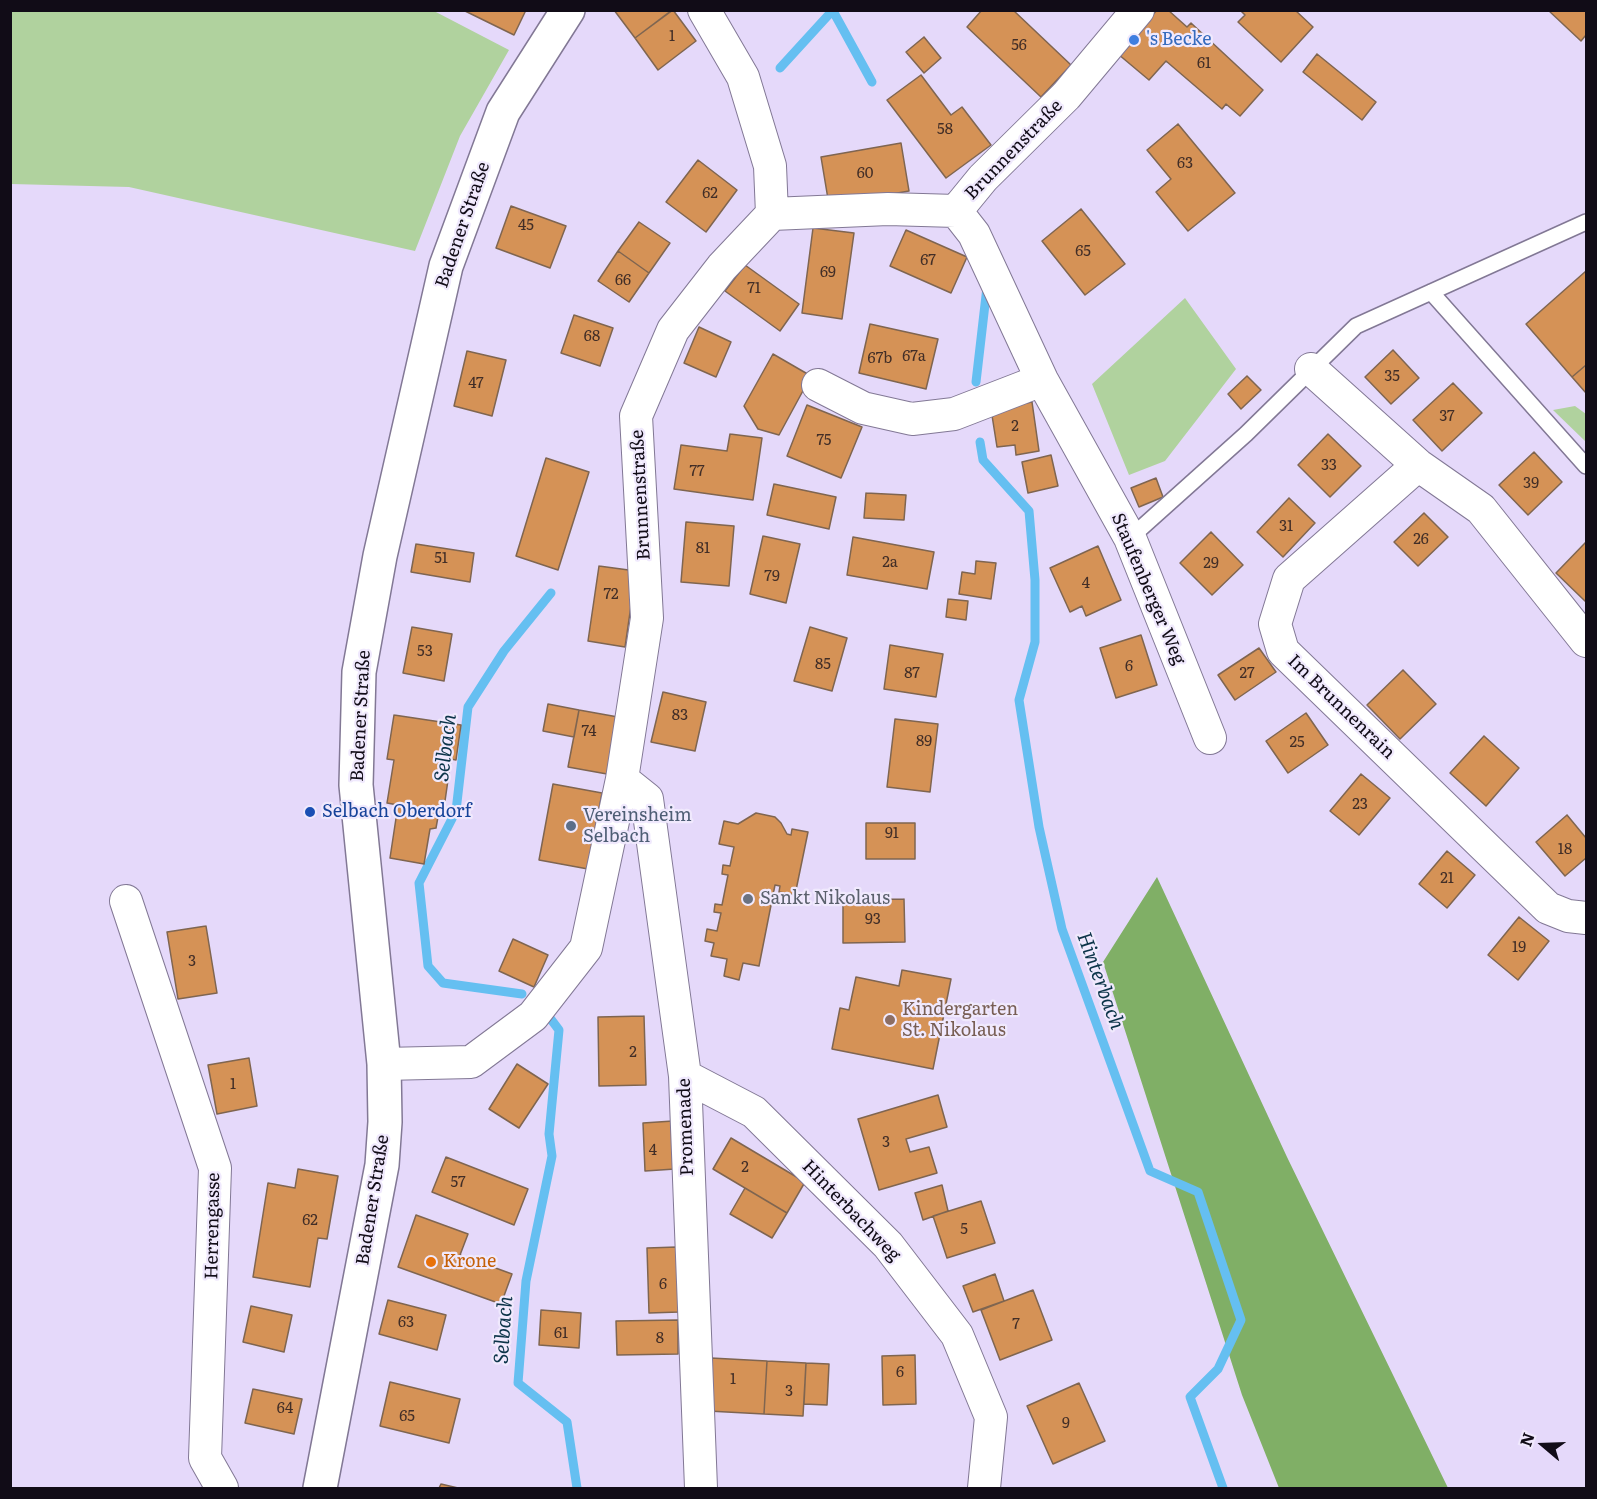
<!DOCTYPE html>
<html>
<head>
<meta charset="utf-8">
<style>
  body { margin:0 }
  #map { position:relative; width:1597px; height:1499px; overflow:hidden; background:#e5d9fa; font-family:Literata,serif }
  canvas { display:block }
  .frame { position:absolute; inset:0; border:12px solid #110c17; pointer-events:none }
  .north { position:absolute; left:1513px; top:1415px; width:60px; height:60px; -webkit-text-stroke:4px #f0e9fd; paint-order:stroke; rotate:289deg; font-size:16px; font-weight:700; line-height:24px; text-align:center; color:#110c17 }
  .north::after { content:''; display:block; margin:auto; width:21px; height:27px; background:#110c17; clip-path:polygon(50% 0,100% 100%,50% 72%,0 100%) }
</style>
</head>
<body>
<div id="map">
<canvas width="1597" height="1499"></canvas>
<div class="frame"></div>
<div class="north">N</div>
</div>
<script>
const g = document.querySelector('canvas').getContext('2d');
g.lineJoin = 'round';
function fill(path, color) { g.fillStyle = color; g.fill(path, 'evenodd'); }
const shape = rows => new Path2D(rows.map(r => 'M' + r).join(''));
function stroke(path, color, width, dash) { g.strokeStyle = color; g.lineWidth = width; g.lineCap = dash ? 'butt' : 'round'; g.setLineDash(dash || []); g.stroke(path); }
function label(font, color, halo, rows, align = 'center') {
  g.font = font + ' Literata,serif'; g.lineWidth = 4.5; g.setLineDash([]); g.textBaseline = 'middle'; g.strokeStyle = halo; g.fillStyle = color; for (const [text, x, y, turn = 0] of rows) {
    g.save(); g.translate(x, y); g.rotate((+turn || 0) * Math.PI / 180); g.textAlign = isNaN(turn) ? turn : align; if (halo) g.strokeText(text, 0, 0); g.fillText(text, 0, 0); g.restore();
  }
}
const green = shape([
  [11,10,434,11,509,50,460,136,415,251,129,187,11,184],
  [1185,298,1236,369,1165,461,1129,475,1092,384],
  [1575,406,1586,414,1586,442,1553,410]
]);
const forest = shape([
  [1157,877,1287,1157,1448,1488,1279,1488,1242,1395,1103,962]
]);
const stream = shape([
  [833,11,872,82],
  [780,68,833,10],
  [976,382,987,287],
  [980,442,983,460,1029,511,1035,580,1035,642,1019,700,1039,827,1062,929,1150,1171,1198,1192,1241,1320,1218,1369,1190,1397,1223,1488],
  [522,994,443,983,428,966,419,883,456,811,468,707,504,651,551,593],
  [547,1014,559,1030,549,1134,552,1156,526,1281,518,1383,567,1422,577,1488]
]);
const building = shape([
  [463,10,526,10,514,35,463,10],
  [614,10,672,10,635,38,614,10],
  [673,10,696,41,658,70,635,38,673,10],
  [982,10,1013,10,1071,65,1041,97,967,27,982,10],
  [1157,10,1168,10,1187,27,1191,23,1263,90,1240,116,1226,104,1222,109,1166,61,1149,80,1118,54,1157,10],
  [1240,10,1295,10,1313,27,1281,62,1238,22,1245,15,1240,10],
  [1548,10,1586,10,1586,35,1581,41,1548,10],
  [924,37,941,58,924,73,906,52,924,37],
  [1317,54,1376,102,1362,120,1303,72,1317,54],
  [921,75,951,115,962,107,991,145,946,178,887,100,921,75],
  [1178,124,1235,193,1188,231,1156,192,1171,179,1147,150,1178,124],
  [901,143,909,191,829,205,821,157,901,143],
  [698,160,737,190,706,232,666,202,698,160],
  [511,206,566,226,550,268,496,248,511,206],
  [1081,209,1125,264,1085,295,1042,241,1081,209],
  [639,222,670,243,649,273,618,251,639,222],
  [813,228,854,233,842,319,802,313,813,228],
  [906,230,967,257,951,293,890,266,906,230],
  [618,251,649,273,629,302,598,281,618,251],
  [745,265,799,304,780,331,725,291,745,265],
  [1586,271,1586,365,1572,377,1526,324,1586,271],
  [574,315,613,328,600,366,561,353,574,315],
  [870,324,938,339,926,389,859,373,870,324],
  [699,327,731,342,716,377,684,363,699,327],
  [1393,350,1419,378,1391,404,1365,377,1393,350],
  [467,351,506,360,492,416,454,406,467,351],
  [773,354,811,376,779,435,758,429,744,406,773,354],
  [1586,365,1586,393,1572,377,1586,365],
  [1247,376,1261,390,1241,409,1228,394,1247,376],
  [1453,383,1482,413,1442,451,1413,420,1453,383],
  [1032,402,1039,451,1016,455,1015,445,997,447,991,409,1032,402],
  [807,405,862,427,841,478,787,456,807,405],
  [730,434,762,438,753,500,674,489,681,445,727,451,730,434],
  [1328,434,1361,466,1330,497,1298,465,1328,434],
  [1534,452,1562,482,1528,515,1499,485,1534,452],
  [1051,455,1058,486,1028,493,1022,462,1051,455],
  [546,458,589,472,558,570,516,556,546,458],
  [1156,478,1163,497,1139,507,1131,488,1156,478],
  [774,484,836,497,829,529,767,515,774,484],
  [866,493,906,495,904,520,864,518,866,493],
  [1289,498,1315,523,1283,557,1257,532,1289,498],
  [1424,513,1448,537,1418,566,1394,542,1424,513],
  [686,522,734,526,729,586,681,582,686,522],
  [1211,532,1243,565,1212,595,1180,563,1211,532],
  [763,536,800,544,786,603,750,594,763,536],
  [853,537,934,552,927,589,847,575,853,537],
  [1585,543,1586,544,1586,602,1556,573,1585,543],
  [416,544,474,553,470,582,411,572,416,544],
  [1098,546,1121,600,1086,616,1082,606,1070,612,1050,568,1098,546],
  [976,561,996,563,991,599,959,594,962,572,975,574,976,561],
  [599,566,636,571,625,647,588,641,599,566],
  [948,599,968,601,966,620,946,617,948,599],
  [412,627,452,634,444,681,403,673,412,627],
  [810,627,847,638,832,691,794,681,810,627],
  [1141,635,1157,685,1116,698,1100,648,1141,635],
  [890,645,943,654,936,697,884,689,890,645],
  [1259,648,1276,672,1235,700,1218,675,1259,648],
  [1403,670,1436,704,1400,739,1367,705,1403,670],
  [663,692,706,702,695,751,651,742,663,692],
  [548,704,579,710,574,737,543,731,548,704],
  [579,710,618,717,607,774,568,767,579,710],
  [1306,713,1328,745,1288,773,1266,741,1306,713],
  [394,715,461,725,456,760,451,759,445,801,441,800,436,828,430,829,424,864,390,858,398,805,387,803,394,760,387,759,394,715],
  [895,719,938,724,930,792,887,787,895,719],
  [1484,736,1519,768,1486,806,1450,773,1484,736],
  [1361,774,1390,798,1359,835,1330,811,1361,774],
  [553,784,602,793,588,869,539,860,553,784],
  [756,813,775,817,781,823,787,834,791,835,792,829,808,832,795,895,779,892,780,886,775,885,759,966,743,963,739,980,724,976,727,959,711,956,714,943,705,941,707,929,717,931,721,913,714,912,715,904,722,905,728,875,722,874,723,865,730,866,734,847,719,844,724,821,738,824,756,813],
  [1567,815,1586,838,1586,858,1565,876,1536,842,1567,815],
  [866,823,915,823,915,859,866,859,866,823],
  [1447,851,1475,875,1447,908,1419,884,1447,851],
  [904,899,905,942,843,943,843,900,904,899],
  [1519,917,1549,941,1518,980,1488,955,1519,917],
  [206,926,217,993,178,999,167,932,206,926],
  [513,939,548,955,534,987,499,971,513,939],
  [902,970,951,979,933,1069,832,1049,840,1008,849,1010,856,977,899,986,902,970],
  [644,1016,646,1085,599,1086,598,1017,644,1016],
  [249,1058,257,1106,217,1114,208,1065,249,1058],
  [517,1064,548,1084,519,1128,489,1109,517,1064],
  [938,1095,947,1127,906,1139,910,1152,929,1147,937,1173,879,1190,858,1119,938,1095],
  [673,1121,675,1169,645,1171,643,1123,673,1121],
  [731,1138,805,1182,787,1213,713,1169,731,1138],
  [446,1157,528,1189,514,1225,432,1192,446,1157],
  [298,1169,338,1176,327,1239,318,1238,310,1287,253,1277,268,1183,295,1188,298,1169],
  [942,1185,948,1211,923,1220,915,1193,942,1185],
  [745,1188,787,1213,772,1238,730,1214,745,1188],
  [981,1201,995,1243,947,1258,933,1216,981,1201],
  [416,1215,468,1234,460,1255,512,1274,501,1304,398,1267,416,1215],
  [677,1247,679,1312,649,1313,647,1248,677,1247],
  [995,1274,1004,1301,973,1312,963,1286,995,1274],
  [1033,1290,1052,1340,1000,1360,981,1310,1033,1290],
  [388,1300,446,1315,437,1350,379,1334,388,1300],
  [251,1306,292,1315,284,1352,243,1342,251,1306],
  [541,1310,581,1313,579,1348,539,1345,541,1310],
  [678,1320,678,1354,617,1355,616,1321,678,1320],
  [915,1355,916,1404,883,1405,882,1356,915,1355],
  [711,1358,767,1361,764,1414,708,1411,711,1358],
  [767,1361,806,1363,803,1416,764,1414,767,1361],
  [806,1363,829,1364,827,1405,804,1404,806,1363],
  [390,1382,460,1399,449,1443,380,1426,390,1382],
  [1079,1383,1105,1441,1053,1464,1027,1406,1079,1383],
  [253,1389,302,1399,294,1434,245,1423,253,1389],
  [441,1484,458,1488,439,1488,441,1484]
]);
const service = shape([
  [1431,292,1586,466],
  [1130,538,1246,434,1356,326,1586,222]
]);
const minor = shape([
  [704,10,743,77,770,166,772,214],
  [956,211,974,234,1042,380,1130,538,1210,738],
  [1311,369,1418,465,1481,509,1586,641],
  [818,385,863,408,912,419,954,414,1042,380],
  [1418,465,1289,579,1275,624,1283,651,1548,908,1568,916,1586,918],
  [622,779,647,799,685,1076,701,1488],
  [126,901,215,1168,205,1458,222,1488],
  [384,1064,471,1062,533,1016,586,948,622,779,647,618,636,416,673,330,722,267,772,214,888,209,956,211,983,178,1066,96,1138,10],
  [685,1076,754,1112,888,1245,957,1335,991,1417,984,1488]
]);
const secondary = shape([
  [320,1488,382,1165,385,1122,384,1064,356,785,359,672,380,556,446,266,503,112,568,10]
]);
const markers = [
  [1134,40,6,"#3f7fe0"],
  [310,812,6,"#1a4fb4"],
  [571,826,6,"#5c6f8a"],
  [748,899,6,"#6b7280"],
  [890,1020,6,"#8d6e63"],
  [431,1262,6,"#e8710a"]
];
const numberNames = [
  ["1",672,37],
  ["56",1019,46],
  ["61",1204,64],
  ["58",945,130],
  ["63",1185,164],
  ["60",865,174],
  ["62",710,194],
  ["45",526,226],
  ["65",1083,252],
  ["67",928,261],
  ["69",828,273],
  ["66",623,281],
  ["71",754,289],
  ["68",592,337],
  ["67a",914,357],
  ["67b",880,359],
  ["35",1392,377],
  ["47",476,384],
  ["37",1447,417],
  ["2",1015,427],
  ["75",824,441],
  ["33",1329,466],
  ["77",697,472],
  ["39",1531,484],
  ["31",1286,527],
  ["26",1421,540],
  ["81",703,549],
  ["51",441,559],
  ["2a",890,563],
  ["29",1211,564],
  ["79",772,577],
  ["4",1086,584],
  ["72",611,595],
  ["53",425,652],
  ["85",823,665],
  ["6",1129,667],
  ["87",912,674],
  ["27",1247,674],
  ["83",680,716],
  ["74",589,732],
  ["89",924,742],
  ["25",1297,743],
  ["23",1360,805],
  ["91",892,834],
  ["18",1565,850],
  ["21",1447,879],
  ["93",873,920],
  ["19",1519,948],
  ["3",192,962],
  ["2",633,1053],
  ["1",233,1085],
  ["3",886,1143],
  ["4",653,1151],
  ["2",745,1168],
  ["57",458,1183],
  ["62",310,1221],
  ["5",964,1230],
  ["6",663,1285],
  ["63",406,1323],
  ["7",1016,1325],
  ["61",561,1334],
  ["8",660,1339],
  ["6",900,1373],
  ["1",733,1380],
  ["3",789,1392],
  ["64",285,1409],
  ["65",407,1417],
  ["9",1066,1424]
];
const shopNames = [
  ["'s Becke",1146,40]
];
const streetNames = [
  ["Brunnenstraße",1014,150,-46],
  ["Badener Straße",463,225,-71],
  ["Brunnenstraße",641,495,-93],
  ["Staufenberger Weg",1148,589,67],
  ["Im Brunnenrain",1341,707,44],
  ["Badener Straße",361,716,-87],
  ["Promenade",686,1127,-92],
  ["Badener Straße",373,1200,-81],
  ["Hinterbachweg",851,1211,46],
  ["Herrengasse",213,1226,-89]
];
const transitNames = [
  ["Selbach Oberdorf",322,812]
];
const serviceNames = [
  ["Vereinsheim",583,816],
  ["Selbach",583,837]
];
const worshipNames = [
  ["Sankt Nikolaus",760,899]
];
const educationNames = [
  ["Kindergarten",902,1010],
  ["St. Nikolaus",902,1031]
];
const foodNames = [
  ["Krone",443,1262]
];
const waterNames = [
  ["Selbach",446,748,-83],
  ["Hinterbach",1100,981,70],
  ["Selbach",504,1330,-86]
];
fill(green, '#b0d29e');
fill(forest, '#80af66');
stroke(stream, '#65bff1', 9);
fill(building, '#d59256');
stroke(building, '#7f6550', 1.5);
stroke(service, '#827895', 18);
stroke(minor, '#827895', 34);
stroke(secondary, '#827895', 36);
stroke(service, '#fff', 15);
stroke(minor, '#fff', 32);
stroke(secondary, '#fff', 33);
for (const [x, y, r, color] of markers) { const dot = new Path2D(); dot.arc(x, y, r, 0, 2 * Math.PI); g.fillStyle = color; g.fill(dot); stroke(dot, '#f0e9fd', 2); }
label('15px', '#422e27', null, numberNames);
label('18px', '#366cbe', '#f0e9fd', shopNames, 'left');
label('18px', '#110c17', '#f0e9fd', streetNames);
label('18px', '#164399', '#f0e9fd', transitNames, 'left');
label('18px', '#4e5e75', '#f0e9fd', serviceNames, 'left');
label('18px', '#5b616d', '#f0e9fd', worshipNames, 'left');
label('18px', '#785e54', '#f0e9fd', educationNames, 'left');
label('18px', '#c56008', '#f0e9fd', foodNames, 'left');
label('italic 20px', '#0c3449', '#f0e9fd', waterNames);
</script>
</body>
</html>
